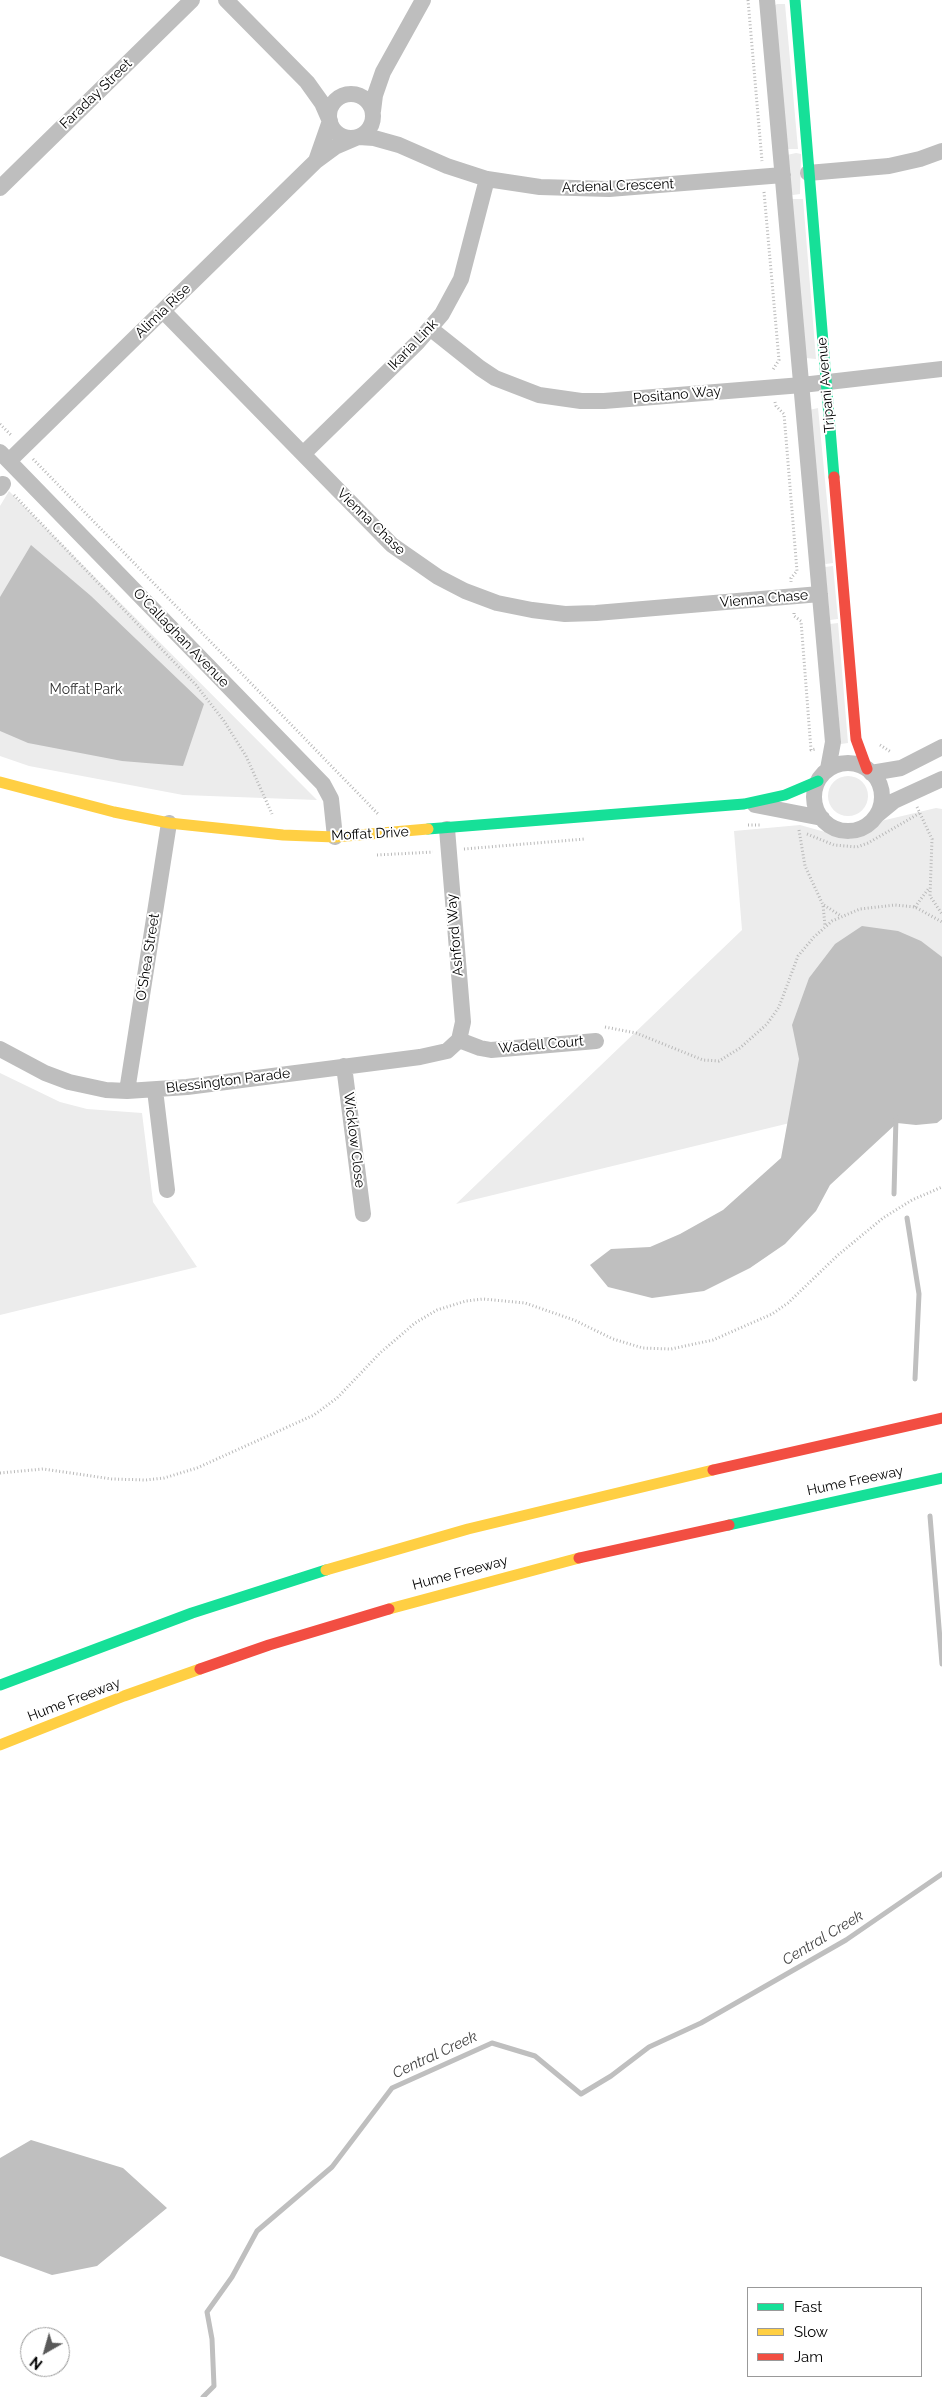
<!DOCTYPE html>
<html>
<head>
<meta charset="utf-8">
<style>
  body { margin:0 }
  #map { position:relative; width:942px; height:2397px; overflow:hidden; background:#fff; font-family:Raleway,sans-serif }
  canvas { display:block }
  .legend { position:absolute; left:747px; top:2287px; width:175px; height:90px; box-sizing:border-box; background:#fff; border:1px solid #999; margin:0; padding:6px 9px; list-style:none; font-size:15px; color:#000 }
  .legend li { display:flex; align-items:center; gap:10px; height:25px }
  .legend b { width:25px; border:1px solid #999 }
  .north { position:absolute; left:20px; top:2327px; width:50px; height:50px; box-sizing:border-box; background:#fff; border:1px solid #999; border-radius:50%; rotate:218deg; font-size:14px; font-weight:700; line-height:20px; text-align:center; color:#000 }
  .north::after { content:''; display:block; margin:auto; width:18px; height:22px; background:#595959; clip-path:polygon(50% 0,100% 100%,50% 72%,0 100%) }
</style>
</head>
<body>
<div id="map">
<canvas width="942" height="2397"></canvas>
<ul class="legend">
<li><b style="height:6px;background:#16e098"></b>Fast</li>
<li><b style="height:6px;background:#ffcf43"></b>Slow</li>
<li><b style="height:6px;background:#f24e42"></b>Jam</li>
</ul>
<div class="north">N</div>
</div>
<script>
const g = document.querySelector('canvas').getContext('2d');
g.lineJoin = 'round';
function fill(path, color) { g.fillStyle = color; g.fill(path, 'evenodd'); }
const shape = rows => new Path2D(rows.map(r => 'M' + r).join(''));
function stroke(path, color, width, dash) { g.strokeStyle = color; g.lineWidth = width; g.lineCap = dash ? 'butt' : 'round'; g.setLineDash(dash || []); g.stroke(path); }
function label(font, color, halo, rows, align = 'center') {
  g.font = font + ' Raleway,sans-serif'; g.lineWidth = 4; g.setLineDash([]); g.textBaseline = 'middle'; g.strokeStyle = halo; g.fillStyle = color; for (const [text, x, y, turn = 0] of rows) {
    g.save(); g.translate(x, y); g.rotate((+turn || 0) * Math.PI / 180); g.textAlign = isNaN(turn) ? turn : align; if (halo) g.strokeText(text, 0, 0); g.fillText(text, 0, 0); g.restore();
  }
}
const green = shape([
  [777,4,785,4,798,149,787,149,774,6],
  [796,153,801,154,800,194,793,195,790,194,787,155],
  [793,199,803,199,816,359,806,358,791,200],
  [818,408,833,563,826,564,822,562,809,410],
  [9,491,317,800,183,795,29,766,0,756,0,506],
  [833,566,838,619,830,620,825,567],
  [838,623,848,743,841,744,830,624],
  '828 796a20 20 0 1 1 40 0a20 20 0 1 1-40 0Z',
  [936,808,942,809,942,1111,864,1105,456,1204,742,930,734,831,800,825,850,839,881,821],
  [0,1073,60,1102,87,1109,142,1113,153,1202,197,1267,0,1315]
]);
const water = shape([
  [31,545,91,596,204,704,183,766,122,761,28,743,0,731,0,597],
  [862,926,898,931,921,941,942,957,942,1119,937,1123,916,1125,897,1123,830,1185,816,1211,785,1244,750,1268,704,1291,652,1298,608,1287,590,1265,611,1249,650,1247,680,1234,723,1210,781,1158,799,1059,792,1025,809,978,835,944],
  [31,2140,123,2168,167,2208,97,2266,52,2275,0,2256,0,2158]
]);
const stream = shape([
  [894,1194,896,1117],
  [907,1218,919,1294,915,1379],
  [930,1516,942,1664],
  [203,2397,214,2386,212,2339,207,2312,232,2277,257,2231,332,2167,392,2088,492,2043,535,2056,581,2094,611,2076,649,2047,701,2023,846,1940,942,1874]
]);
const path = shape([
  [748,0,762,161],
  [764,192,779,360,772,371],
  [775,402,776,406,784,414,797,571,791,578,791,582],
  [0,424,12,436],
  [33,459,379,815],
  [14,495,196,685,224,721,246,756,272,814],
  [794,613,794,616,801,621,811,750,816,749],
  [880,745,891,752],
  [917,807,932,839,930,896,942,914],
  [748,825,762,825],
  [799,830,805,866,823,905,825,926],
  [807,834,834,845,857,847,868,843,920,813],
  [464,849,585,839],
  [377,855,433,852],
  [824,905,841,916],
  [915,907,929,888],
  [605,1027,636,1033,703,1060,719,1061,740,1048,767,1024,779,1007,798,956,814,937,832,921,860,909,895,905,915,907,942,922],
  [0,1473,43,1469,112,1479,146,1480,164,1478,197,1468,314,1415,337,1398,380,1353,415,1323,437,1310,466,1301,483,1299,525,1303,574,1320,613,1339,643,1348,671,1349,713,1340,772,1314,788,1303,838,1255,883,1218,912,1200,942,1187]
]);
const street = shape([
  [226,0,307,82,322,103,329,119],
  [767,0,833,742,828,769],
  '329 116a22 22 0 1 1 44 0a22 22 0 1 1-44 0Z',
  [373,111,375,95,383,72,423,0],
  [359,137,374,138,399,145,447,166,487,179,540,187,609,189,783,175],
  [316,161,330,121],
  [808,173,889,166,920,159,942,151],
  [0,188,192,0],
  [163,311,392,545,438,577,465,591,497,603,532,610,565,614,596,613,820,594],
  [431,329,480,368,495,378,539,395,581,401,604,401,802,385,942,369],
  [0,452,323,784,331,799,335,837],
  [303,454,417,343,442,314,461,279,487,179],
  [9,461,316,161,335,147,356,138],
  [0,488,3,484],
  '814 797a34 34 0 1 1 68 0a34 34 0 1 1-68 0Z',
  [871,773,901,768,942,747],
  [755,805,822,818],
  [877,815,894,801,942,779],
  [459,1040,480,1048,491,1050,596,1041],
  [0,1049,45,1073,69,1082,106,1090,127,1091,187,1087,420,1057,447,1051,459,1040,463,1022,447,829],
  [344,1066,363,1214],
  [155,1090,167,1190],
  [127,1091,169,823]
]);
const fast = shape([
  [795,0,834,477],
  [428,829,744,804,785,795,818,781],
  [729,1525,942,1478],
  [0,1685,192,1613,326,1570]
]);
const slow = shape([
  [0,782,114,812,169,823,283,835,335,837,428,829],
  [326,1570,468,1529,713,1470],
  [389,1609,579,1558],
  [0,1745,124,1696,200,1669]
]);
const jam = shape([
  [834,477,856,739,867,769],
  [713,1470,942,1418],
  [579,1558,729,1525],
  [200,1669,269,1645,389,1609]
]);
const streetNames = [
  ["Faraday Street",96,94,-44],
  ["Ardenal Crescent",618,186,-2],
  ["Alimia Rise",163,311,-44],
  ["Ikaria Link",413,345,-46],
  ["Tripani Avenue",826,385,-95],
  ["Positano Way",677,395,-5],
  ["Vienna Chase",371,522,44],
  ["Vienna Chase",764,599,-5],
  ["O'Callaghan Avenue",181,638,46],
  ["Moffat Drive",370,834,-3],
  ["Ashford Way",455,935,-95],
  ["O'Shea Street",148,957,-81],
  ["Wadell Court",541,1045,-5],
  ["Blessington Parade",228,1081,-7],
  ["Wicklow Close",354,1140,83],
  ["Hume Freeway",855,1481,-12],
  ["Hume Freeway",460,1573,-15],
  ["Hume Freeway",74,1700,-21]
];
const parkNames = [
  ["Moffat Park",86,690]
];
const waterNames = [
  ["Central Creek",823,1938,-31],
  ["Central Creek",435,2055,-25]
];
fill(green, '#ececec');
fill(water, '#bfbfbf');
stroke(stream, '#bfbfbf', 5);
stroke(path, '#b9b9b9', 3, [1, 2.5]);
stroke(street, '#bebebe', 16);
stroke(fast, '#16e098', 11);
stroke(slow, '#ffcf43', 11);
stroke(jam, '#f24e42', 11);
label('14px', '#000', '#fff', streetNames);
label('14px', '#333', '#fff', parkNames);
label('italic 15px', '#444', '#fff', waterNames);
</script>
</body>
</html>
